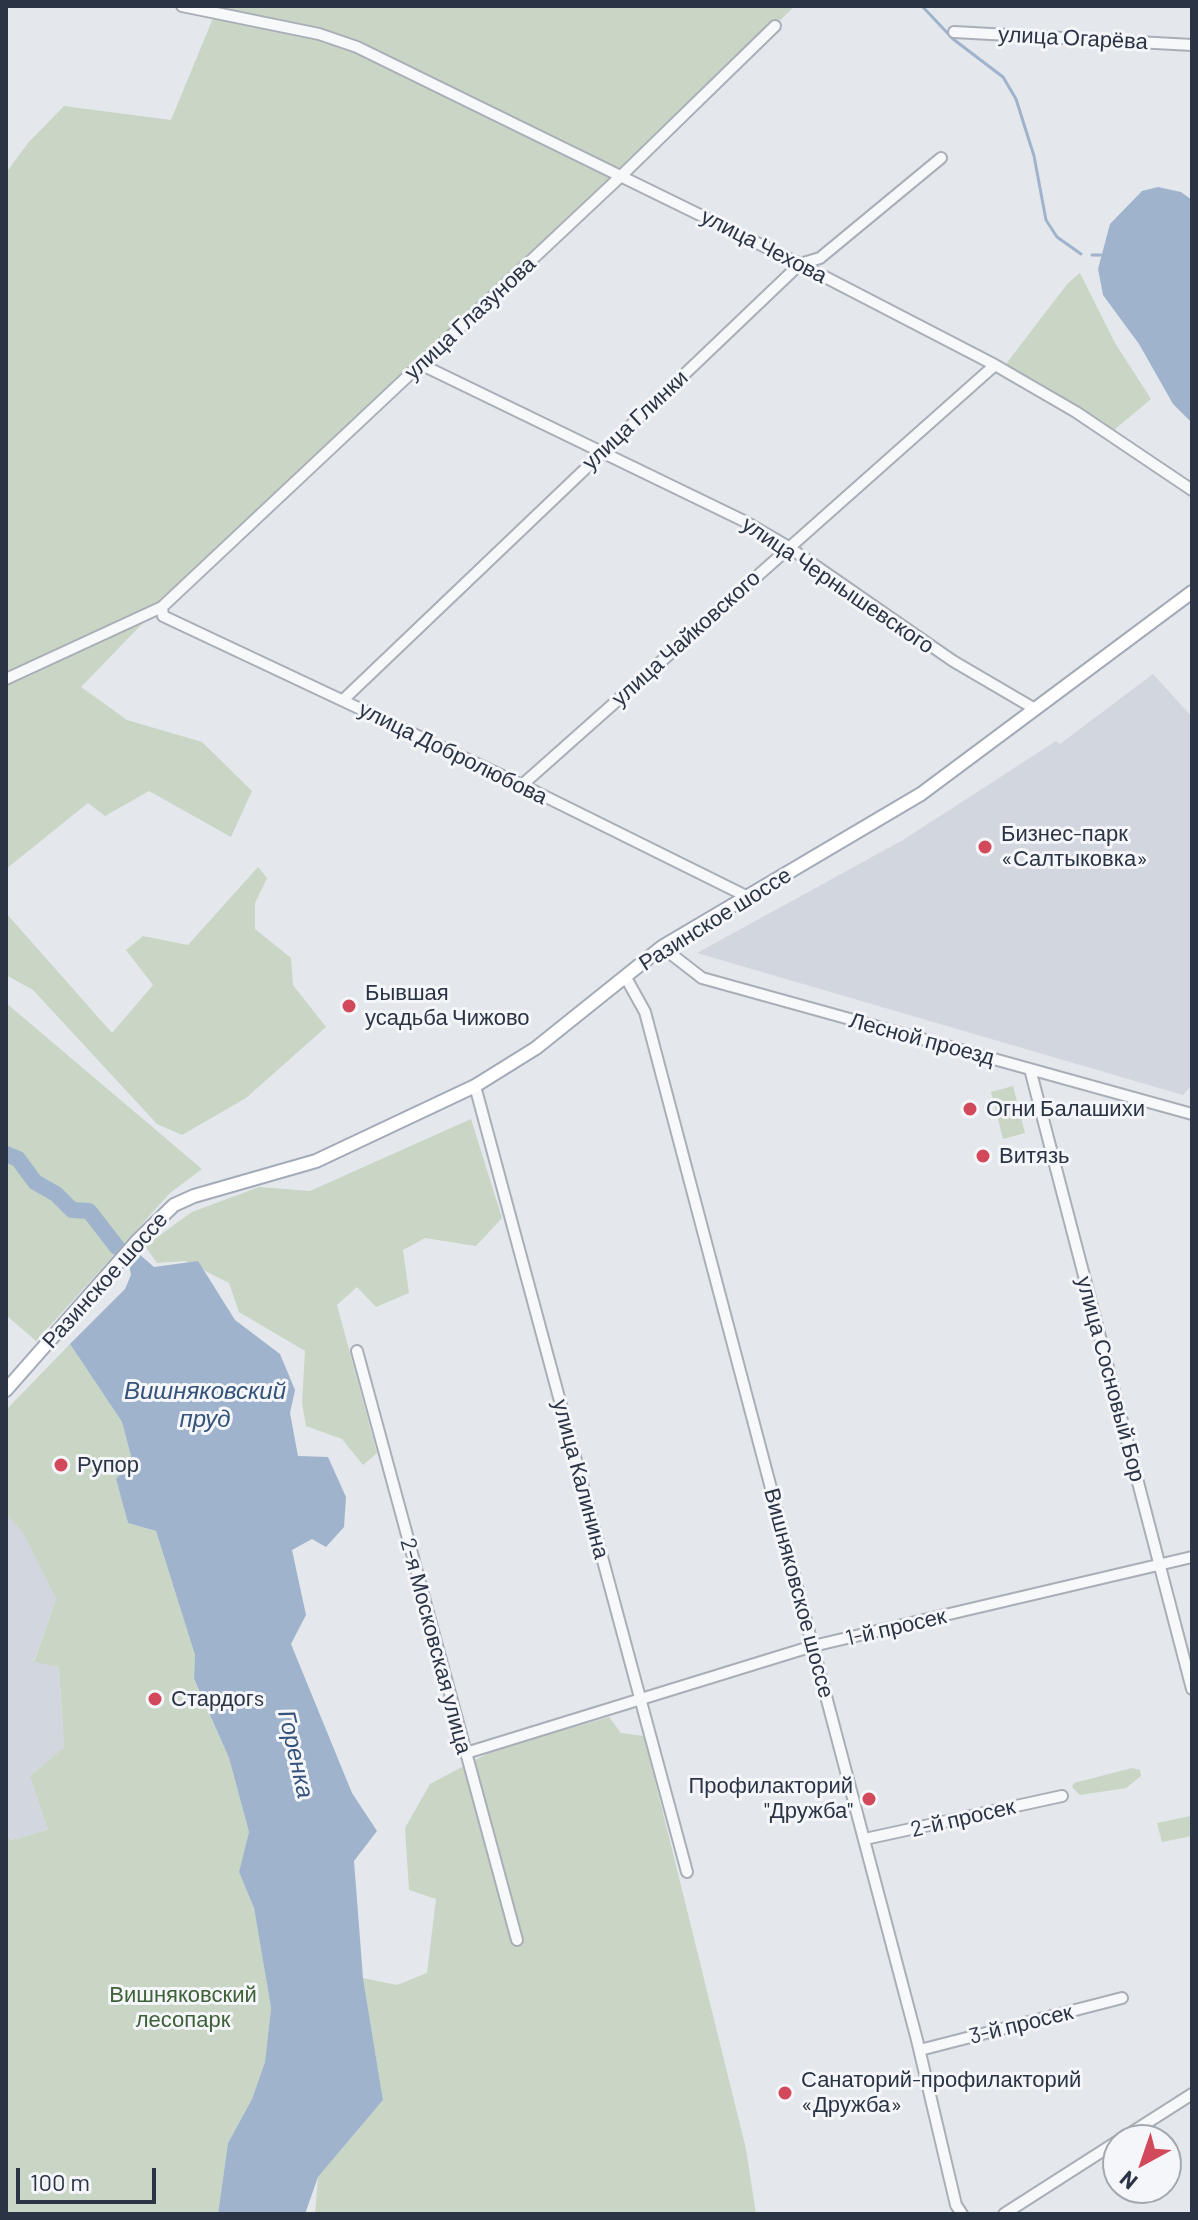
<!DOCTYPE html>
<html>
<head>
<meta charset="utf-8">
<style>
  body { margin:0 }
  #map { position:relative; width:1198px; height:2220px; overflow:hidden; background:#e4e7ec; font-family:Barlow,sans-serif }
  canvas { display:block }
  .frame { position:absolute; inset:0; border:8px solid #2b3445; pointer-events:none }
  .north { position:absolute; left:1102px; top:2124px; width:80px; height:80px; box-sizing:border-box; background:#f4f6f9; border:2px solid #a4a8b1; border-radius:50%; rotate:220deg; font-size:22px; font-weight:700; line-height:32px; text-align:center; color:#2b3445 }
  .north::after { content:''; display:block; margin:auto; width:28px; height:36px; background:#d1495b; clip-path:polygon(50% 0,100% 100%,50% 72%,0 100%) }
  .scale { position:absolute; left:16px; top:2168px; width:140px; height:36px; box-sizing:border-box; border:4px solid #2b3445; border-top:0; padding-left:10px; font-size:24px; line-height:28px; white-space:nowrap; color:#2b3445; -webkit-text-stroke:6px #f4f6f9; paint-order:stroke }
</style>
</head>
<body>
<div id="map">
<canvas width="1198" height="2220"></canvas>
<div class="frame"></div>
<div class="north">N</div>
<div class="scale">100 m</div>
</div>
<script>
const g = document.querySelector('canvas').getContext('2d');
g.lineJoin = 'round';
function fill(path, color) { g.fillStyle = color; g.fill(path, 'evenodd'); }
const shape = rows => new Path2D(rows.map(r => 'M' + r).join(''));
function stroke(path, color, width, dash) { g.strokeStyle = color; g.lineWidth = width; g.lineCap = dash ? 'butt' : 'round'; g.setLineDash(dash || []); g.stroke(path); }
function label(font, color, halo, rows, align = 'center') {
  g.font = font + ' Barlow,sans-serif'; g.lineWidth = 6; g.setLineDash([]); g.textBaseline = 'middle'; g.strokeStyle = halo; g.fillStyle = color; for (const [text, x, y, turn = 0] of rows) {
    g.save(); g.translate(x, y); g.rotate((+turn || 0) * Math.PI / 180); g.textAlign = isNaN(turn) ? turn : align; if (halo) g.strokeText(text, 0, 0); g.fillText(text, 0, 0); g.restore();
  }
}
const built = shape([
  [1153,674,1192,717,1192,1085,1183,1095,697,953,903,840,1056,741,1060,744],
  [6,1514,23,1531,56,1599,34,1661,59,1667,64,1747,30,1776,48,1830,12,1840,6,1836]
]);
const green = shape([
  [218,6,795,6,461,326,237,528,189,586,142,624,81,687,127,720,202,742,252,791,231,837,149,791,105,816,88,803,6,869,6,173,28,143,64,106,171,120],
  [1080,273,1115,343,1151,399,1114,430,1006,364,1068,283],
  [258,867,267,878,255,903,255,929,291,958,293,985,326,1027,246,1098,182,1135,157,1124,33,990,6,975,6,913,112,1033,153,985,126,950,143,936,188,945],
  [6,1003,202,1169,170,1193,36,1341,6,1315],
  [1013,1086,1025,1133,1003,1139,991,1092],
  [471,1119,502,1218,476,1246,425,1238,403,1250,409,1293,376,1307,357,1287,337,1305,377,1453,363,1465,342,1439,306,1426,302,1403,305,1351,239,1312,229,1283,185,1261,157,1263,145,1246,192,1212,259,1187,310,1191],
  [70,1344,122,1422,132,1460,116,1479,128,1523,156,1531,195,1655,194,1680,229,1758,249,1832,239,1872,254,1908,271,2008,265,2062,252,2099,228,2143,218,2214,6,2214,6,1836,12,1840,48,1830,30,1776,64,1747,59,1667,34,1662,56,1599,23,1532,6,1514,6,1410],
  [609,1717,621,1733,644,1736,746,2149,756,2214,315,2214,318,2177,383,2100,363,1978,397,1985,427,1973,436,1899,409,1890,405,1828,430,1784,494,1750],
  [1132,1768,1140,1770,1141,1776,1126,1788,1080,1795,1072,1787,1074,1783],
  [1190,1816,1192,1836,1162,1842,1157,1823]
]);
const water = shape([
  [1158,187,1181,192,1192,200,1192,423,1173,404,1139,344,1103,295,1098,269,1110,224,1142,191],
  [139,1254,154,1267,198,1261,235,1320,280,1354,295,1390,290,1413,298,1456,328,1457,346,1497,344,1527,326,1547,312,1539,292,1550,306,1615,291,1644,352,1793,377,1831,354,1861,363,1978,383,2100,318,2177,305,2214,218,2214,228,2143,252,2099,265,2062,271,2008,254,1908,239,1872,249,1832,229,1758,194,1679,195,1655,156,1531,128,1523,116,1479,132,1460,122,1422,70,1344,125,1289,131,1275,129,1264]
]);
const stream = shape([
  [922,6,953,39,1003,77,1016,99,1034,156,1046,220,1057,237,1081,254],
  [1092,255,1101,255]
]);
const river = shape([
  [6,1154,18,1159,35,1182,56,1194,72,1210,89,1211,117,1247]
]);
const minor = shape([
  [182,6,319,34,357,47,800,264,995,365,1076,412,1192,490],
  [954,32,1192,45],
  [420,364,744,521,787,546,953,661,1035,709],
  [162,607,163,616,522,785,748,897],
  [6,679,162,607,621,176,775,26],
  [343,700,800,264,820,258,941,158],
  [522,785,995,365],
  [662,947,702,978,1192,1114],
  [625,976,645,1012,917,2040,956,2205,962,2214],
  [1030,1069,1192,1689],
  [475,1086,687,1872],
  [357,1351,517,1940],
  [466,1753,813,1646,1192,1557],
  [865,1839,1062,1796],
  [920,2050,1122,1998],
  [1120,2140,1192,2094],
  [1004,2214,1118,2141]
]);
const major = shape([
  [6,1390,138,1240,174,1205,194,1196,316,1161,475,1086,536,1048,662,947,921,794,1192,592]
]);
const markers = [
  [985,847,8,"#d1495b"],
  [349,1006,8,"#d1495b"],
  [970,1109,8,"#d1495b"],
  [983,1156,8,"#d1495b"],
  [61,1465,8,"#d1495b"],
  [155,1699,8,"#d1495b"],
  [869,1799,8,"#d1495b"],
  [785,2093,8,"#d1495b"]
];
const streetNames = [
  ["улица Огарёва",1073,38,3],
  ["улица Чехова",764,246,27],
  ["улица Глазунова",470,318,-43],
  ["улица Глинки",635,420,-43],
  ["улица Чернышевского",838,585,34],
  ["улица Чайковского",686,638,-42],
  ["улица Добролюбова",453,753,26],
  ["Разинское шоссе",715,919,-32],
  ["Лесной проезд",922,1039,15],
  ["Разинское шоссе",105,1280,-48],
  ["улица Сосновый Бор",1111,1379,75],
  ["улица Калинина",581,1479,75],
  ["Вишняковское шоссе",799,1593,75],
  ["1-й просек",896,1627,-13],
  ["2-я Московская улица",436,1646,75],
  ["2-й просек",963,1818,-13],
  ["3-й просек",1021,2024,-14]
];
const poiNames = [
  ["Бизнес-парк",1001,834],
  ["«Салтыковка»",1001,859],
  ["Бывшая",365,993],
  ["усадьба Чижово",365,1018],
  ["Огни Балашихи",986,1109],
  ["Витязь",999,1156],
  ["Рупор",77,1465],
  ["Стардогs",171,1699],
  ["Профилакторий",853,1786,"right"],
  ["\"Дружба\"",853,1811,"right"],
  ["Санаторий-профилакторий",801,2080],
  ["«Дружба»",801,2105]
];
const parkNames = [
  ["Вишняковский",183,1995],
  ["лесопарк",183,2020]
];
const waterNames = [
  ["Вишняковский",205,1391],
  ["пруд",205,1419],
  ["Горенка",296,1754,77]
];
fill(built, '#d2d6de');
fill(green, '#c9d6c5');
fill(water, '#9fb4cc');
stroke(stream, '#9fb4cc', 3);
stroke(river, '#9fb4cc', 16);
stroke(minor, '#a9aeb7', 14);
stroke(major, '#a3abb8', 16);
stroke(minor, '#f7f8fa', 10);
stroke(major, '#fff', 12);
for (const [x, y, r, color] of markers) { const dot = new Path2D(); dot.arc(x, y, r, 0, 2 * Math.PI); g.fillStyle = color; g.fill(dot); stroke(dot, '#f4f6f9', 3); }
label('22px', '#2b3445', '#f4f6f9', streetNames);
label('22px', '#2b3445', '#f4f6f9', poiNames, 'left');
label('22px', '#3f6138', '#f4f6f9', parkNames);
label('italic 24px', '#34527a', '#f4f6f9', waterNames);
</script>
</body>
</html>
